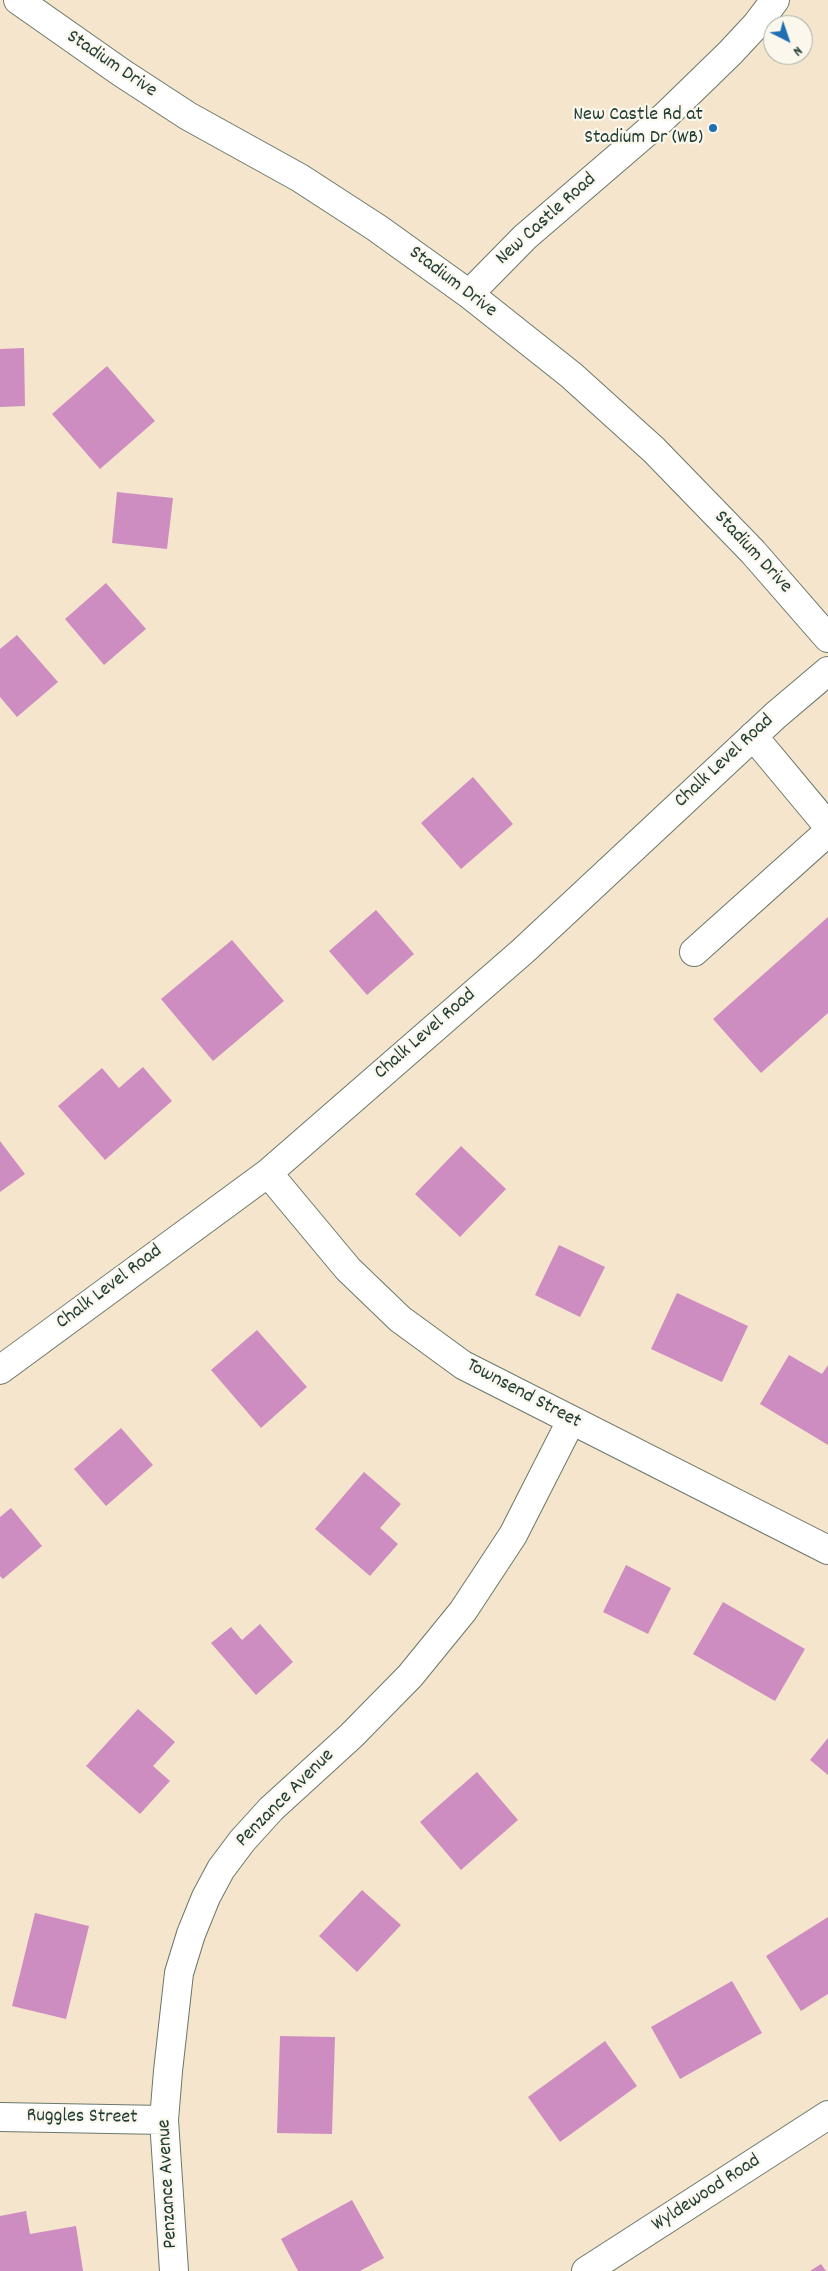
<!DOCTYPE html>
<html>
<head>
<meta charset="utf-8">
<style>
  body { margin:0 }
  #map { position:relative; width:828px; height:2271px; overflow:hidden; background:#f5e5cd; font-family:Dekko,sans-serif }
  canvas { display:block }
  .north { position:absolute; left:763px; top:15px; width:50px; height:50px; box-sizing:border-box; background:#fbf7ec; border:1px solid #a3ada2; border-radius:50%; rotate:139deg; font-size:14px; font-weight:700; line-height:20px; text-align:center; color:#1f3d34 }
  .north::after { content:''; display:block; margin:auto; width:18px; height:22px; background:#1f6fb2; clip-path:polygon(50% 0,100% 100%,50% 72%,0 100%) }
</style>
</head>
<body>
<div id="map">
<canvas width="828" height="2271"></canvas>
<div class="north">N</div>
</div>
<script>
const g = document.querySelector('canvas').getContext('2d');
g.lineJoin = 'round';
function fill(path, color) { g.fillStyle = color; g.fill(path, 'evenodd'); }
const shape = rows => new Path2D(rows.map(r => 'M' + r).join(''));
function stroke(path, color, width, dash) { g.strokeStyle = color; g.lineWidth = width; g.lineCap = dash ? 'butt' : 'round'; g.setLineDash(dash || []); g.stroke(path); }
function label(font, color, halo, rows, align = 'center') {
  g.font = font + ' Dekko,sans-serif'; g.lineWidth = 4.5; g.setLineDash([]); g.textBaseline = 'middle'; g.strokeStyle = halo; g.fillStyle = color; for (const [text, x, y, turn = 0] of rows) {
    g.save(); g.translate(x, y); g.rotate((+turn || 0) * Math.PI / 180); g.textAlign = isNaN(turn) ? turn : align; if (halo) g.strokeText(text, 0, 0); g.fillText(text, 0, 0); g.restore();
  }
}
const building = shape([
  [24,348,25,406,0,407,0,349],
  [107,366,155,421,100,469,52,414],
  [117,492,173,498,167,549,112,543],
  [106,583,146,629,104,665,65,619],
  [17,635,58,682,17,717,0,697,0,649],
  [473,777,513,824,461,869,421,823],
  [376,910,414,954,367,995,329,951],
  [828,917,828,1013,761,1073,713,1019],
  [232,940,284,1001,213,1061,161,999],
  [143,1067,172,1101,105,1160,58,1106,102,1068,119,1088],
  [0,1141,25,1174,0,1192],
  [461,1146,506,1189,460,1237,415,1194],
  [559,1245,605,1267,580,1317,535,1295],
  [677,1293,748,1326,722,1382,651,1349],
  [257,1330,307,1387,261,1428,211,1370],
  [789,1355,822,1374,828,1365,828,1445,760,1404],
  [121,1428,153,1465,106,1506,74,1469],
  [364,1472,401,1504,380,1528,398,1544,370,1576,315,1529],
  [11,1508,42,1546,3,1579,0,1576,0,1517],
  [626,1565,671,1588,648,1634,603,1612],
  [723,1602,805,1649,775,1701,693,1654],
  [260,1624,293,1662,256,1695,211,1643,231,1627,242,1640],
  [138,1709,175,1742,153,1766,170,1781,140,1814,86,1766],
  [828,1738,828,1775,810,1760],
  [477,1772,518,1820,461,1870,420,1822],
  [362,1890,401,1925,357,1972,319,1936],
  [35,1913,89,1926,66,2019,12,2006],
  [828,1917,828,1994,801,2011,766,1956],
  [732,1981,762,2033,680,2079,651,2027],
  [280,2036,335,2037,332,2134,277,2133],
  [605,2041,637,2086,560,2142,528,2097],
  [352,2200,384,2258,360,2271,298,2271,281,2239],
  [26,2211,30,2234,76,2226,83,2271,0,2271,0,2216],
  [821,2264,826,2271,810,2271]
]);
const minor = shape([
  [18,0,122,73,188,116,300,178,377,228,469,294,571,375,654,450,753,552,828,638],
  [469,294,525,237,661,120,730,53,757,24,775,0],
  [753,736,828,826],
  [694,952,828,832],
  [268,1173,348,1269,400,1319,463,1365,828,1550],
  [0,1370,268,1173,523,951,776,715,828,671],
  [0,2117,164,2120],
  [174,2271,164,2120,168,2071,179,1973,191,1934,206,1897,221,1869,242,1841,271,1809,351,1736,410,1676,463,1611,513,1535,571,1421],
  [586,2271,828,2115]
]);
const markers = [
  [713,128,5,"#1f6fb2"]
];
const streetNames = [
  ["Stadium Drive",111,65,34],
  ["New Castle Road",547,220,-42],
  ["Stadium Drive",452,283,37],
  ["Stadium Drive",752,553,47],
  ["Chalk Level Road",725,762,-43],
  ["Chalk Level Road",426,1035,-41],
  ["Chalk Level Road",110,1288,-37],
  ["Townsend Street",523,1395,28],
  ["Penzance Avenue",286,1799,-45],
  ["Ruggles Street",82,2118,1],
  ["Penzance Avenue",169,2184,-93],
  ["Wyldewood Road",707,2194,-33]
];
const poiNames = [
  ["New Castle Rd at",703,116],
  ["Stadium Dr (WB)",703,139]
];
fill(building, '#ce8dc1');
stroke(minor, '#6a786a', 30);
stroke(minor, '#fff', 28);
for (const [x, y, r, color] of markers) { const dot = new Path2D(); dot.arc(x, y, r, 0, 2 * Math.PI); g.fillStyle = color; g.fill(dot); stroke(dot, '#fbf7ec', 2); }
label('20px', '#1f3d34', '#fbf7ec', streetNames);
label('20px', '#1f3d34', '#fbf7ec', poiNames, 'right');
</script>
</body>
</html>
